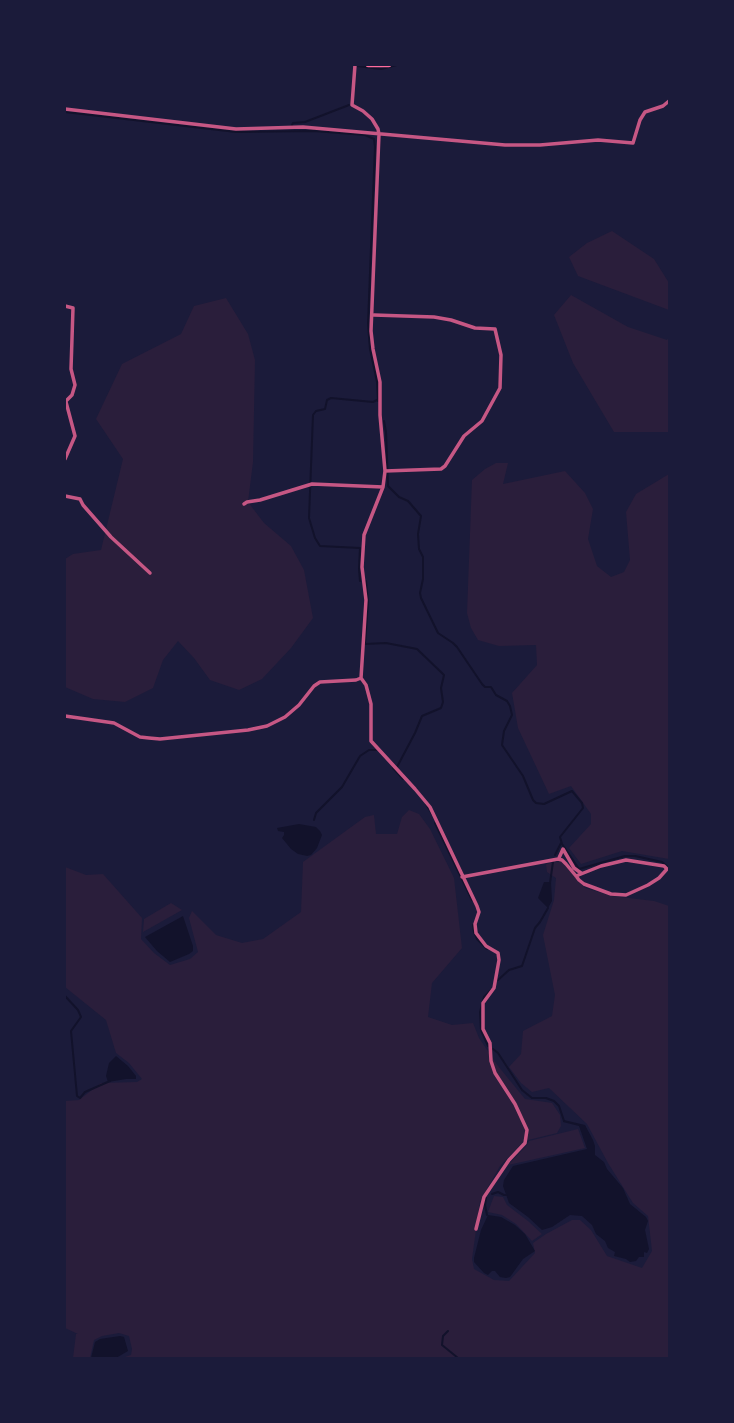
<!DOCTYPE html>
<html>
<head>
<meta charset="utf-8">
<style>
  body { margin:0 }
  #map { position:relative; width:734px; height:1423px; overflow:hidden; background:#1b1b3a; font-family:Cabin,sans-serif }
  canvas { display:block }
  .frame { position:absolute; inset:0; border:66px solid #1b1b3a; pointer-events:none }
</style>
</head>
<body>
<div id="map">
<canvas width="734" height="1423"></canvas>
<div class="frame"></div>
</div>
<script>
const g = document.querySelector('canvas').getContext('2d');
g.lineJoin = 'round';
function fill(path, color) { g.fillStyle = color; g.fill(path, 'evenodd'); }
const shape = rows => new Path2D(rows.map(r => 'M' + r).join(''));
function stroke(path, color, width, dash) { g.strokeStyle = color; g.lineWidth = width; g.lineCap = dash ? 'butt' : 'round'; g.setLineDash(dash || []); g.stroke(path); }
const green = shape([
  [612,231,654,259,669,283,669,310,578,276,569,257,587,243],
  [571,295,628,327,667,340,669,337,669,432,614,432,573,363,554,315],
  [226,298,248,334,255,360,253,462,248,502,264,523,291,546,304,570,313,618,291,648,262,679,239,690,210,680,194,658,178,641,163,660,153,688,125,702,93,699,65,687,65,559,73,554,101,550,123,459,96,419,122,364,181,334,194,306],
  [496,463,508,463,503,484,565,471,585,493,593,509,588,539,597,566,611,577,624,572,630,560,626,512,636,494,669,474,669,859,622,851,581,864,569,848,591,824,591,814,571,786,549,794,518,728,512,693,537,665,536,645,499,646,478,640,471,628,467,613,472,480,485,469],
  [409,810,419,814,430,829,454,878,462,948,432,983,428,1017,452,1025,473,1023,479,1038,498,1066,525,1099,552,1103,560,1115,561,1126,557,1133,524,1141,500,1166,480,1201,472,1259,474,1269,494,1280,509,1281,535,1253,533,1243,546,1234,572,1220,580,1220,591,1230,607,1256,642,1268,652,1251,648,1216,633,1203,608,1163,587,1124,549,1088,532,1092,521,1083,509,1067,521,1054,523,1031,552,1016,555,995,543,935,554,900,556,878,547,872,546,864,561,861,585,888,612,896,654,901,669,906,669,1358,122,1358,131,1355,132,1349,129,1336,119,1333,102,1336,94,1340,90,1358,73,1358,76,1334,78,1334,65,1328,65,1101,79,1100,101,1083,137,1082,142,1079,129,1063,116,1053,106,1020,65,987,65,867,86,875,103,874,142,918,141,939,154,953,170,965,190,959,198,952,189,918,192,911,216,935,242,943,263,939,301,912,303,862,365,817,374,815,376,834,397,834,402,817],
  [171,903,182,910,143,932,144,919],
  [578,1129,585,1148,508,1165,527,1145,529,1141],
  [494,1196,503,1197,507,1205,528,1221,542,1234,532,1241,516,1224,502,1215,488,1212]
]);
const water = shape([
  [299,824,316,827,320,831,322,835,317,848,311,855,307,856,298,854,291,849,282,838,284,835,284,832,278,831,277,828],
  [544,882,551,882,552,901,548,908,538,898],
  [183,916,193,946,193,951,189,954,170,962,157,951,145,937],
  [116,1056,128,1066,136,1076,136,1079,126,1079,108,1082,106,1076,109,1063],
  [564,1120,585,1125,593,1140,595,1146,595,1155,604,1162,607,1169,623,1188,630,1204,646,1217,648,1221,645,1230,649,1249,647,1253,644,1252,644,1257,639,1257,636,1261,630,1262,626,1259,614,1256,615,1252,608,1248,605,1241,596,1234,592,1225,582,1216,570,1215,552,1227,542,1230,528,1217,509,1203,503,1186,504,1180,513,1166,587,1149,579,1126,563,1122],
  [488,1215,501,1217,515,1225,525,1234,535,1251,523,1259,510,1277,506,1278,500,1277,495,1271,492,1271,488,1275,484,1273,474,1262,474,1258,481,1230],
  [120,1336,124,1337,128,1351,116,1358,91,1358,95,1342,100,1339]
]);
const stream = shape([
  [357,66,381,69,397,65],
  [65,112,236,132,314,131,365,135,374,139,375,147,368,324,370,349,377,382,378,401],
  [292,125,293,123,305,122,349,105],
  [384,421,386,432,388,486,399,497,408,501,421,516,418,534,419,549,423,557,423,579,420,593,421,598,438,633,453,643,457,647,482,684,485,687,491,687,496,695,507,701,510,706,512,715,504,731,502,745,523,776,533,800,536,803,544,804,572,791,582,803,583,808,560,837,562,844,579,869,625,856,635,856,662,862,669,868],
  [360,581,359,569,360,548,320,546,315,538,309,518,313,415,316,411,325,409,327,400,331,398,373,402,377,400],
  [366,581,368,602,365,644,386,643,417,649,444,675,441,688,443,702,441,708,422,716,415,733,397,767],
  [393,768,403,779],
  [426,804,432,814],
  [314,820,316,813,342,787,360,756,369,750,378,750],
  [435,823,472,900],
  [555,855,561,843],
  [550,883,553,862],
  [473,925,474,932,477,939,487,949],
  [498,980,509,970,522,966,535,928,540,922,548,908],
  [65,996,78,1010,81,1017,71,1031,77,1096,80,1098,85,1092,110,1081],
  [488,1046,481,1030,480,1012,484,997,491,990],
  [493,1049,498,1053,522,1090,532,1098,546,1098,554,1101,559,1106,564,1121],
  [492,1194,498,1192,504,1195,507,1195],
  [486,1198,485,1205,487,1215],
  [448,1331,443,1336,442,1345,458,1358]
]);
const minor = shape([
  [355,65,352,105,363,111,372,119,378,129,379,134,371,331,373,349,380,382,380,415,385,471,383,487,364,535,362,567,366,600,361,678,366,685,371,704,371,741,415,789,430,807,477,906,479,912,475,924,476,933,486,946,498,953,499,960,494,988,483,1003,483,1029,490,1043,491,1061,495,1073,515,1104,527,1130,525,1143,509,1160,484,1197,476,1229],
  [65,109,236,129,303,127,505,145,540,145,598,140,633,143,640,120,645,112,663,106,669,101],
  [65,306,73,308,71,369,75,385,72,395,65,402],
  [374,315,434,317,451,320,475,328,495,329,501,355,500,388,482,421,464,436,445,466,441,469,385,471],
  [65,459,75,436,66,402],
  [65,496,80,499,83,505,111,537,150,573],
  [244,504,247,502,260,500,312,484,383,487],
  [65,716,114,723,140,737,149,738,160,739,248,730,267,726,285,717,299,705,314,686,320,682,356,680,361,678],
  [559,858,563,849,574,868,581,873],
  [462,877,558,859,562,860,566,864,576,876,579,880,584,884,611,894,626,895,648,885,659,878,667,869,664,866,626,860,601,866,576,876]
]);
const secondary = shape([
  [368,65,389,65]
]);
fill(green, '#2a1e3b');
fill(water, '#12122b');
stroke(stream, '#12122b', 2);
stroke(minor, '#c65784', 3.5);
stroke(secondary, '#ff6b9d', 4.5);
</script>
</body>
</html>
